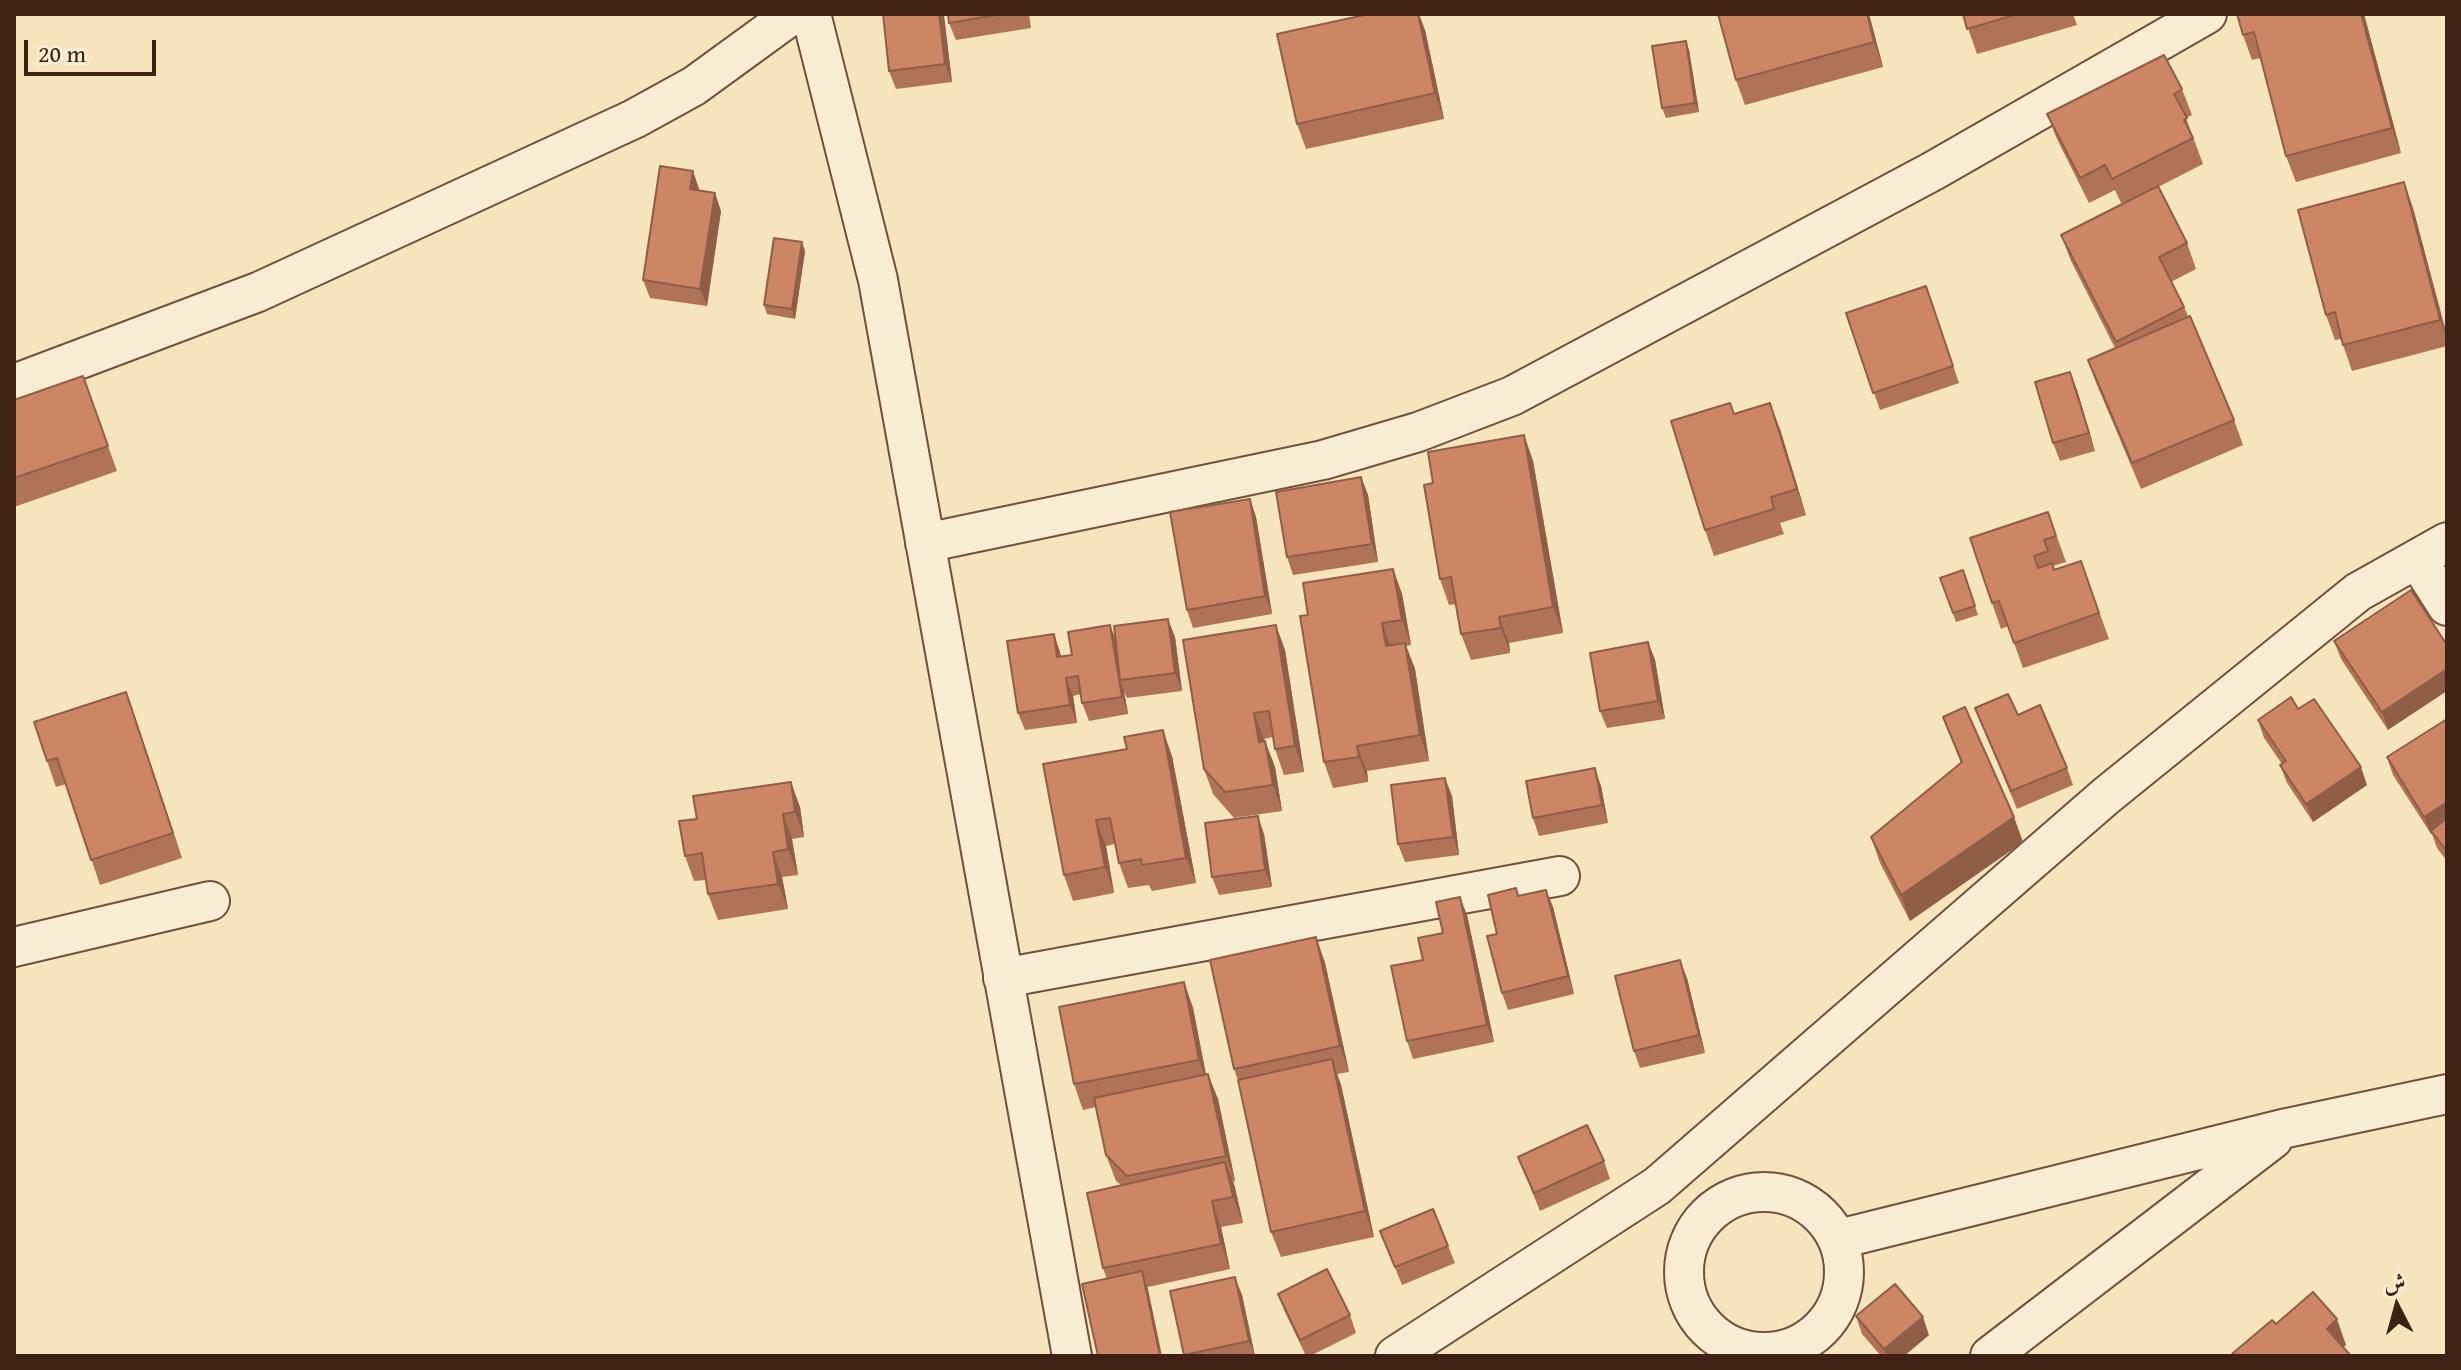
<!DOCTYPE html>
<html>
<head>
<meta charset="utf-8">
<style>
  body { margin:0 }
  #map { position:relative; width:2461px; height:1370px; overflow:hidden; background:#f5e4bc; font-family:"Gentium Book Plus",Amiri,serif }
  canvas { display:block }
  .frame { position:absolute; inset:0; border:16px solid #402116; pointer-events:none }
  .north { position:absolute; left:2357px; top:1266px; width:80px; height:80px; -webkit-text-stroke:6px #f8edd3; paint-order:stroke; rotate:354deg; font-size:22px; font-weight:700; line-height:32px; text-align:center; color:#402116 }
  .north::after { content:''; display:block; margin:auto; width:28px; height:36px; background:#402116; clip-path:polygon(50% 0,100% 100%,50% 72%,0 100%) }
  .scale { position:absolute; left:24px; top:40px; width:132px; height:36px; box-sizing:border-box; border:4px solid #402116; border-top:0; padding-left:10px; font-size:24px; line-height:28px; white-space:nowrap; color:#402116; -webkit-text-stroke:6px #f8edd3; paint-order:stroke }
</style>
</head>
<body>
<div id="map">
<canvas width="2461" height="1370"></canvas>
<div class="frame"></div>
<div class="north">ش</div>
<div class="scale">20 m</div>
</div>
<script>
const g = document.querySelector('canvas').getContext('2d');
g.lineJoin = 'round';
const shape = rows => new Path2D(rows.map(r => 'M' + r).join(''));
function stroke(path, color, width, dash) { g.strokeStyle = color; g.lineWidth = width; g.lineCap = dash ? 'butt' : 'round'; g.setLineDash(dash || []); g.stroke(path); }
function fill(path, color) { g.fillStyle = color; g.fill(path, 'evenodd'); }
const street = shape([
  [811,14,878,280,1072,1356],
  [14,384,258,292,634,119,694,86,793,14],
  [925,543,1323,460,1418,432,1512,396,1933,171,2207,14],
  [2417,559,2447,606],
  [14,947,210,901],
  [1003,978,1560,876],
  '1684 1272a80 80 0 1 1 160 0a80 80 0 1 1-160 0Z',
  [1839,1239,2287,1128,2447,1094],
  [1395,1356,1657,1186,2106,796,2358,592,2447,542],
  [1990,1356,2273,1139]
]);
const wall = shape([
  [948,14,1029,14,1031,28,956,40,949,23],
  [1869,14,1883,67,1745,105,1736,80],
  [1963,14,2073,14,2077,25,1977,54],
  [2237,14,2364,14,2401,153,2296,182,2286,156,2261,58,2252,60,2243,35],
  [944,16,952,82,896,89,889,71],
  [1425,30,1444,119,1306,149,1297,124],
  [1689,50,1699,112,1666,118,1662,108],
  [2182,89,2192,115,2186,118,2203,164,2158,187,2187,243,2196,269,2171,282,2184,307,2234,420,2243,445,2141,489,2097,385,2088,360,2115,348,2071,261,2061,235,2122,205,2115,190,2089,203,2057,139,2047,114],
  [693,171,699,190,721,211,707,306,650,298,643,280],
  [2413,208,2447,335,2447,346,2352,371,2341,339,2335,340,2326,315],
  [805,251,795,319,767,314,764,305],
  [1926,286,1959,383,1880,410,1846,313],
  [83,376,117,471,14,507,14,400],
  [2077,390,2095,451,2060,461,2053,443],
  [1734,414,1780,429,1806,515,1780,523,1784,534,1714,556,1705,530],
  [1524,435,1533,461,1563,633,1509,643,1510,653,1471,660,1461,634,1456,604,1449,605,1440,579,1433,483],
  [1361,477,1368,495,1378,562,1293,575,1287,557],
  [1250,499,1256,517,1272,614,1193,628,1187,610],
  [2048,512,2066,562,2053,566,2055,569,2081,561,2109,639,2023,668,2008,626,2001,629,1992,603],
  [1393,569,1402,594,1411,645,1406,646,1415,669,1429,761,1367,771,1368,782,1333,788,1324,762,1308,615],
  [1963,570,1978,615,1956,622,1940,578],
  [2411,590,2388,730,2341,659,2334,641],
  [1054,634,1061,657,1072,655,1115,638,1175,637,1182,691,1127,698,1124,691,1128,714,1089,721,1082,703,1081,694,1073,696,1077,723,1025,730,1018,713],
  [1648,642,1655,660,1665,719,1607,728,1600,711],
  [1285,650,1304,772,1284,775,1275,749,1273,737,1264,739,1275,767,1282,811,1234,818,1213,794,1204,769],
  [126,692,182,858,100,885,66,784,56,787,47,761],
  [1975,708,2018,715,2067,768,2073,785,2017,809],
  [2298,709,2367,785,2313,822,2287,783,2280,765,2282,764,2264,738,2258,720],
  [1943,717,2023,842,1910,921,1880,863,1871,837,1961,763],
  [2447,719,2447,861,2437,848,2432,834,2431,834,2393,775,2387,757],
  [1172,756,1196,883,1152,891,1149,885,1128,888,1119,863,1115,844,1106,846,1114,893,1073,901,1064,875,1043,764],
  [1601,786,1608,823,1539,836,1533,818],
  [1452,796,1459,855,1405,862,1398,844],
  [800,807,804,837,792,839,798,875,782,877,788,909,718,920,708,894,706,880,694,881,685,856,679,821],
  [1264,834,1272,887,1219,895,1212,877],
  [1546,890,1553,907,1574,994,1508,1010,1502,993,1497,934,1518,896],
  [1467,915,1494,1042,1413,1059,1407,1041,1423,960,1443,933],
  [1316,937,1325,963,1349,1072,1337,1074,1341,1085,1374,1237,1281,1257,1271,1232,1240,1086,1234,1069],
  [1687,978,1705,1053,1640,1068,1634,1051],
  [1184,982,1193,1008,1206,1074,1218,1099,1235,1181,1233,1182,1243,1223,1221,1227,1230,1269,1148,1287,1107,1279,1103,1268,1121,1185,1116,1181,1106,1155,1096,1107,1083,1110,1074,1084],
  [1518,1157,1604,1161,1610,1179,1540,1211],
  [1380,1231,1448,1246,1455,1263,1402,1285],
  [1170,1291,1242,1295,1255,1356,1184,1356],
  [1278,1294,1350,1315,1356,1333,1310,1356,1306,1356,1285,1312],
  [1856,1316,1929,1335,1904,1356,1881,1356,1862,1334]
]);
const shadedWall = shape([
  [939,14,943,14,944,16,952,82,945,64],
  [1418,14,1419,14,1425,30,1444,119,1435,93],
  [1867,14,1869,14,1883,67,1874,42],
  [2361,14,2364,14,2401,153,2392,128],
  [1686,41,1689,50,1699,112,1695,103],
  [693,171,699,189,697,207,690,189],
  [2404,182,2413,208,2447,338,2440,320],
  [715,193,721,211,707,306,700,289],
  [802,242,805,251,795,319,792,309],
  [2070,372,2077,390,2095,451,2089,433],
  [1770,403,1780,429,1806,515,1797,489],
  [1524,435,1533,461,1563,633,1553,607],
  [1361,477,1368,495,1378,562,1372,544],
  [1250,499,1256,517,1272,614,1265,596],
  [1393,569,1402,594,1411,645,1402,620],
  [1499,617,1509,643,1510,653,1501,628],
  [1168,619,1175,637,1182,691,1175,673],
  [1382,623,1391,648,1386,646],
  [1110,625,1117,643,1120,680,1124,691,1128,714,1122,697],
  [1276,625,1285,650,1304,772,1295,746],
  [1054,634,1060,652,1064,675,1057,657],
  [1648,642,1655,660,1665,719,1658,701],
  [1405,643,1415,669,1429,761,1420,735],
  [2447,669,2447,691,2388,730,2382,712],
  [1066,678,1073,696,1077,723,1070,705],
  [126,692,135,717,182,858,173,833],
  [1254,713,1264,739,1268,768,1259,742],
  [1163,730,1172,756,1196,883,1186,858],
  [1265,741,1275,767,1282,811,1273,785],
  [1357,746,1367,771,1368,782,1359,757],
  [2361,767,2367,785,2313,822,2306,804],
  [1595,768,1601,786,1608,823,1602,805],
  [1445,778,1452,796,1459,855,1453,837],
  [791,782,800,807,804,837,795,812],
  [2447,802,2447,824,2431,831,2432,834,2431,834,2424,817],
  [783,814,792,839,798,875,788,849],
  [1258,816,1264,834,1272,887,1265,870],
  [2014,817,2023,842,1910,921,1901,895],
  [1096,820,1106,846,1114,893,1105,867],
  [773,852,782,877,788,909,778,884],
  [1546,890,1553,907,1574,994,1568,976],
  [1460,897,1467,915,1494,1042,1487,1025],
  [1316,937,1325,963,1349,1072,1340,1046],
  [1680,960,1687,978,1705,1053,1699,1035],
  [1184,982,1193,1008,1208,1086,1199,1060],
  [1332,1059,1341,1085,1374,1237,1365,1211],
  [1208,1074,1218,1099,1235,1181,1226,1156],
  [1225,1162,1235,1187,1243,1223,1233,1197],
  [1212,1201,1221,1227,1230,1269,1221,1244],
  [1142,1271,1148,1289,1162,1356,1160,1356],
  [1235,1277,1242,1295,1255,1356,1249,1341],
  [1923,1317,1929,1335,1904,1356,1886,1356,1884,1349],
  [2337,1319,2346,1345,2336,1354,2327,1329]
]);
const building = shape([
  [883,14,939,14,945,64,889,71,883,14],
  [948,14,1002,14,949,23,948,14],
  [1369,14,1418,14,1435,93,1297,124,1277,34,1369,14],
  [1718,14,1867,14,1874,42,1736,80,1718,14],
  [1963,14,2018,14,1967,29,1963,14],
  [2237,14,2361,14,2392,128,2286,156,2254,32,2243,35,2237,14],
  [1686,41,1695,103,1662,108,1652,46,1686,41],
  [2164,55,2182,89,2174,94,2187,118,2184,120,2193,138,2112,179,2105,165,2080,178,2047,114,2164,55],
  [660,166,693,171,690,189,715,193,700,289,643,280,660,166],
  [2404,182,2440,320,2343,345,2335,312,2326,315,2298,210,2404,182],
  [2158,186,2187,243,2159,257,2184,307,2116,342,2061,235,2158,186],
  [774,238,802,242,792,309,764,305,774,238],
  [1926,286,1953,366,1873,393,1846,313,1926,286],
  [2190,316,2234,420,2132,463,2088,360,2190,316],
  [2070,372,2089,433,2053,443,2035,382,2070,372],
  [83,376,108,446,14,478,14,400,83,376],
  [1730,403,1734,414,1770,403,1797,489,1771,497,1774,509,1705,530,1671,421,1730,403],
  [1524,435,1553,607,1499,617,1501,628,1461,634,1451,577,1440,579,1424,485,1433,483,1428,452,1524,435],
  [1361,477,1372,544,1287,557,1276,492,1361,477],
  [1250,499,1265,596,1187,610,1170,512,1250,499],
  [2048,512,2056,536,2044,540,2048,551,2034,556,2038,568,2052,563,2054,570,2081,561,2099,613,2014,643,1999,601,1992,603,1970,538,2048,512],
  [1393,569,1402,620,1382,623,1386,646,1405,643,1420,735,1357,746,1359,757,1324,762,1300,616,1308,615,1303,583,1393,569],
  [1963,570,1975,606,1953,613,1940,578,1963,570],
  [2411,590,2447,645,2447,669,2382,712,2334,641,2411,590],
  [1168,619,1175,673,1120,680,1114,626,1168,619],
  [1110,625,1122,697,1082,703,1078,676,1066,678,1070,705,1018,713,1007,641,1054,634,1057,657,1072,655,1068,632,1110,625],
  [1276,625,1295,746,1275,749,1269,711,1254,713,1259,742,1265,741,1273,785,1225,792,1204,769,1183,640,1276,625],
  [1648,642,1658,701,1600,711,1590,653,1648,642],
  [126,692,173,833,91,860,57,758,47,761,34,722,126,692],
  [2008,694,2018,715,2040,705,2067,768,2011,791,1975,708,2008,694],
  [2291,697,2298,709,2314,699,2361,767,2306,804,2280,765,2286,761,2258,720,2291,697],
  [1965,707,2014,817,1901,895,1871,837,1962,762,1943,717,1965,707],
  [2447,719,2447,802,2424,817,2387,757,2447,719],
  [1163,730,1186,858,1142,865,1141,859,1119,863,1110,818,1096,820,1105,867,1064,875,1043,764,1127,749,1124,737,1163,730],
  [1595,768,1602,805,1533,818,1526,781,1595,768],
  [1445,778,1453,837,1398,844,1391,785,1445,778],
  [791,782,795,812,783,814,788,849,773,852,778,884,708,894,702,853,685,856,679,821,697,819,693,796,791,782],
  [1258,816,1265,870,1212,877,1205,823,1258,816],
  [2447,818,2447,851,2431,831,2447,818],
  [1516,888,1518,896,1546,890,1568,976,1502,993,1487,936,1497,934,1488,895,1516,888],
  [1460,897,1487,1025,1407,1041,1391,966,1423,960,1418,938,1443,933,1436,902,1460,897],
  [1316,937,1340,1046,1234,1069,1210,960,1316,937],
  [1680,960,1699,1035,1634,1051,1615,976,1680,960],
  [1184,982,1199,1060,1074,1084,1059,1007,1184,982],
  [1332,1059,1365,1211,1271,1232,1238,1080,1332,1059],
  [1208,1074,1226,1156,1127,1176,1106,1155,1094,1098,1208,1074],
  [1587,1125,1604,1161,1534,1193,1518,1157,1587,1125],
  [1225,1162,1233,1197,1212,1201,1221,1244,1103,1268,1087,1193,1225,1162],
  [1433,1209,1448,1246,1395,1267,1380,1231,1433,1209],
  [1327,1269,1350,1315,1300,1340,1278,1294,1327,1269],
  [1142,1271,1160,1356,1098,1356,1082,1284,1142,1271],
  [1235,1277,1249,1341,1184,1355,1170,1291,1235,1277],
  [1895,1284,1923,1317,1884,1349,1856,1316,1895,1284],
  [2313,1292,2337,1319,2327,1329,2351,1356,2234,1356,2232,1354,2272,1320,2276,1324,2313,1292]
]);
stroke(street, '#6d5240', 42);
stroke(street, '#f8edd3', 38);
fill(wall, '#b07357');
fill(shadedWall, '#905e47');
fill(building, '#cd8665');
stroke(building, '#905e47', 2);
</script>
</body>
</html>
